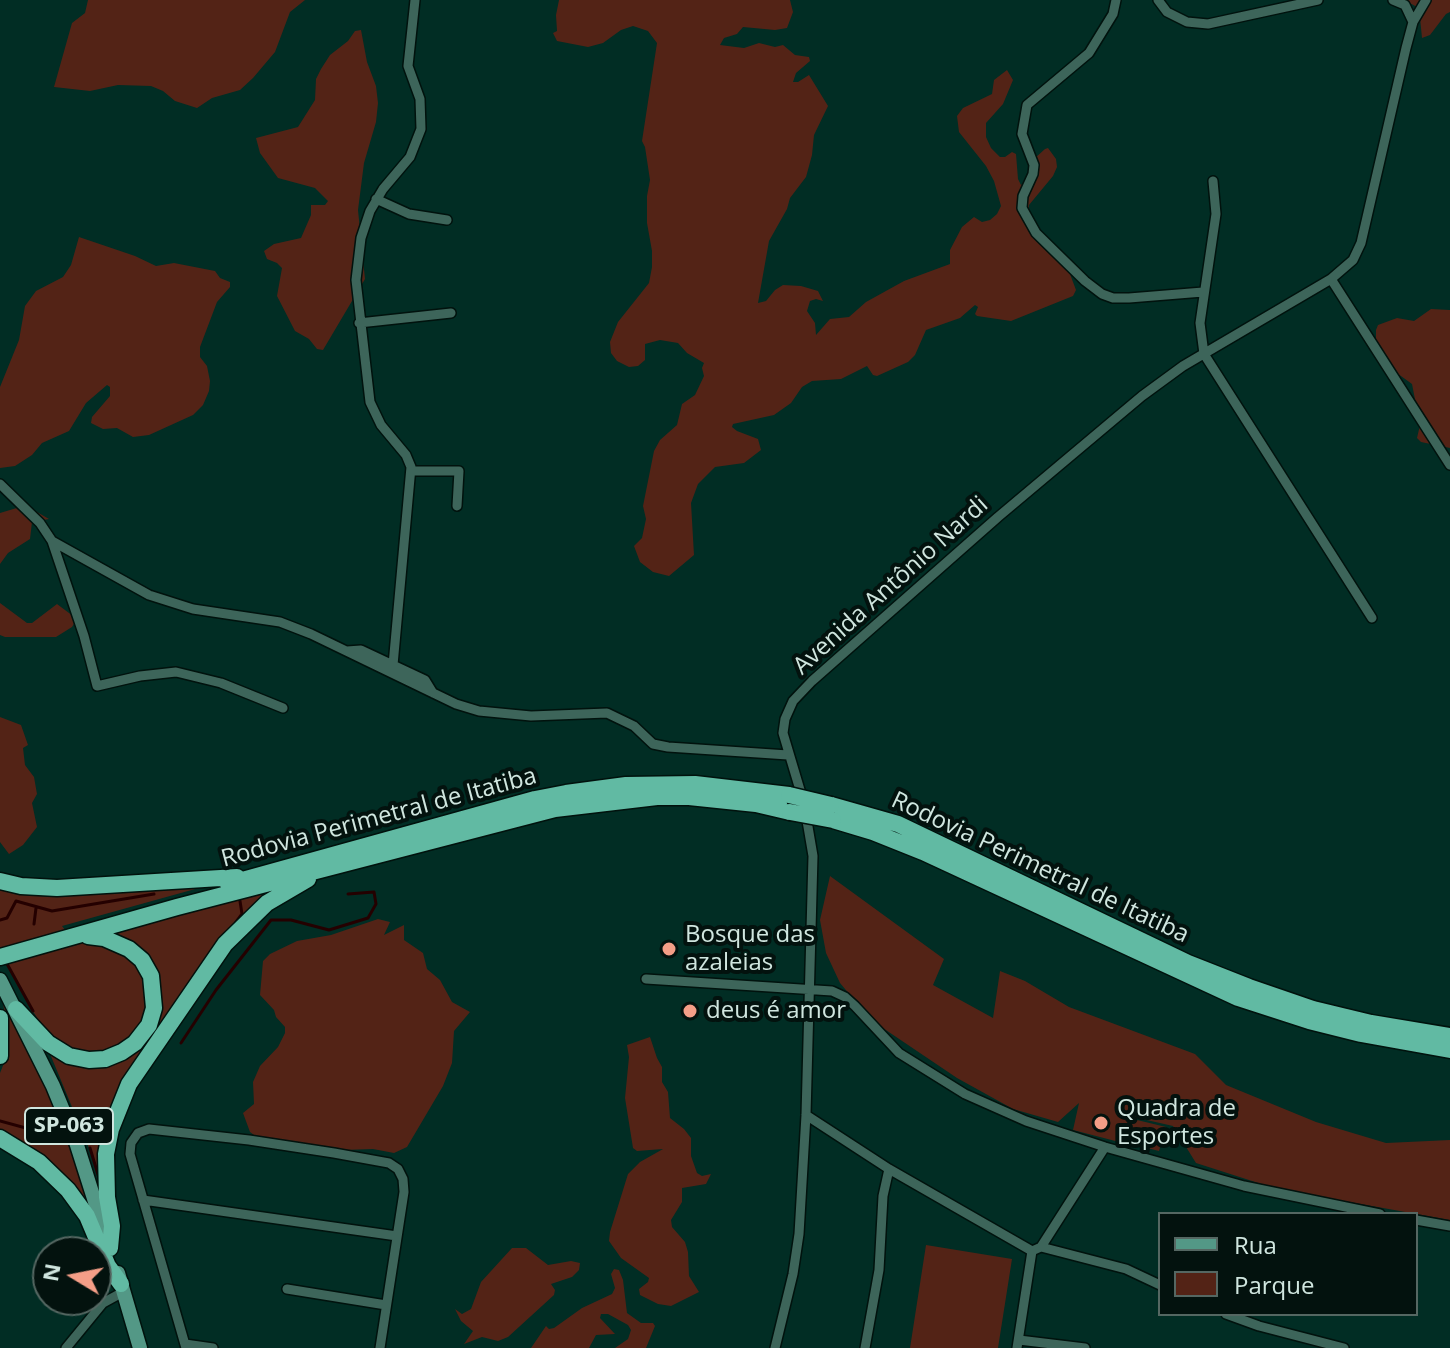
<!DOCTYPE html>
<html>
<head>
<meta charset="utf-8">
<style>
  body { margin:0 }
  #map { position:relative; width:1450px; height:1348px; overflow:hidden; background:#012d24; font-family:"Open Sans",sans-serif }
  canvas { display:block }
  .legend { position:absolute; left:1158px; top:1212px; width:260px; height:104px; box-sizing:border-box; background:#03120e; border:2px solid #556762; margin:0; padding:10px 14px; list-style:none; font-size:24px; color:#d0e6df }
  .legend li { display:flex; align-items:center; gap:16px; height:40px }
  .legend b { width:40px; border:2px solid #556762 }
  .north { position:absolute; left:32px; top:1236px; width:80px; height:80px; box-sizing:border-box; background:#03120e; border:2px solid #556762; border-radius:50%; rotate:280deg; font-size:22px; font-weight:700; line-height:32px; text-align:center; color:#d0e6df }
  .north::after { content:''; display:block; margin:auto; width:28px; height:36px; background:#f49e87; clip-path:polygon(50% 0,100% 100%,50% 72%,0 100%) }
</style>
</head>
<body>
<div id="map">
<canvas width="1450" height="1348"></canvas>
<ul class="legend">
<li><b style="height:10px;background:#539886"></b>Rua</li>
<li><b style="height:22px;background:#532316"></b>Parque</li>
</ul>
<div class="north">N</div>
</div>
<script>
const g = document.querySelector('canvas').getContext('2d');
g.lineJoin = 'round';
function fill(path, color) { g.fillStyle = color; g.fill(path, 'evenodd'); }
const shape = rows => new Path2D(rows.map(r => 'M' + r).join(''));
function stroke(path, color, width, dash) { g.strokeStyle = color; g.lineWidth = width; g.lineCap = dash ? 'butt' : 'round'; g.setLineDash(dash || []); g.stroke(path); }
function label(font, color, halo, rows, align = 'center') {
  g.font = font + ' "Open Sans",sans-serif'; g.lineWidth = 8; g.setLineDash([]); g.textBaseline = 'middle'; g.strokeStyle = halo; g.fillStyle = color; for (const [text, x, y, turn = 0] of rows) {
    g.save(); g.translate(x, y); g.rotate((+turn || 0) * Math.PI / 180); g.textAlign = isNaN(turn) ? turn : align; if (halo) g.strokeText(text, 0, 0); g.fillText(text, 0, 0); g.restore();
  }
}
const green = shape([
  [88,0,305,0,290,12,275,52,253,78,240,90,212,98,197,108,175,101,163,91,151,86,118,85,90,91,54,87,72,23,85,13],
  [559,0,790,0,793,12,787,28,775,30,743,27,737,34,724,38,720,45,744,48,759,43,775,47,783,45,795,55,809,57,810,61,796,73,793,82,798,82,809,75,828,106,814,135,812,155,806,177,790,198,787,209,769,241,758,303,766,301,775,290,783,285,801,286,818,291,823,301,816,299,810,301,807,311,815,323,816,335,830,319,849,317,866,302,904,281,950,264,950,250,962,227,974,217,982,222,990,220,997,214,1001,206,994,181,986,166,959,132,957,116,963,108,992,94,994,80,1007,70,1013,80,1003,104,986,123,986,137,991,148,1000,157,1005,157,1012,152,1016,154,1018,179,1021,185,1026,181,1035,158,1045,149,1048,148,1056,159,1057,167,1053,176,1029,205,1027,225,1034,239,1070,274,1076,290,1073,296,1011,321,977,316,975,314,978,307,975,305,960,318,926,330,915,355,908,362,877,376,873,375,867,366,841,379,812,381,802,387,791,403,774,415,733,424,732,427,737,431,758,439,761,450,744,463,715,467,698,484,691,503,694,555,669,576,653,572,640,562,634,546,642,538,646,519,643,506,654,451,660,440,677,425,682,404,695,395,704,376,702,368,704,363,687,353,678,343,660,340,645,344,645,360,638,366,629,367,617,361,611,353,610,342,618,322,649,283,652,267,652,251,647,223,647,196,650,180,645,147,642,141,657,43,648,31,633,26,621,30,603,43,588,47,557,41,553,33,557,31,556,15],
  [1404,0,1450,0,1450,12,1446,14,1430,35,1422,38,1419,8],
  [361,30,367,62,376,86,378,103,376,122,364,163,358,210,365,279,323,350,317,349,309,339,295,331,277,296,282,268,277,263,267,259,264,251,274,244,301,238,311,215,311,205,325,205,328,201,315,188,278,178,260,153,256,138,298,127,315,100,316,79,321,69,330,55,348,41,355,31],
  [79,237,135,256,156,266,174,263,215,271,220,278,230,282,230,287,217,302,200,347,200,357,207,366,210,381,209,391,203,405,193,415,149,435,133,437,117,428,103,429,91,423,92,417,110,396,110,387,107,385,86,403,69,431,42,443,32,455,15,466,0,468,0,387,19,340,25,306,36,291,63,277,71,265],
  [1431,309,1450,310,1450,448,1421,442,1417,438,1420,425,1412,384,1394,371,1376,340,1376,330,1378,325,1397,318,1414,321],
  [20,507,30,508,49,519,32,522,30,539,8,553,0,564,0,513],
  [0,603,27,623,32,623,57,604,73,616,75,622,72,627,56,637,5,637,0,635],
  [0,717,21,725,28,745,23,748,25,765,34,777,37,794,32,803,37,827,23,845,9,854,0,842],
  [830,876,944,959,933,985,993,1018,1000,971,1025,981,1069,1007,1195,1054,1226,1085,1316,1122,1386,1143,1450,1140,1450,1220,1277,1189,1196,1163,1173,1126,1129,1116,1123,1143,1073,1130,1079,1103,1058,1122,1013,1109,957,1078,871,1020,840,983,826,953,820,920],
  [0,886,206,886,62,926,75,943,108,943,134,958,147,979,146,1017,132,1040,102,1055,59,1046,43,1027,27,1002,0,953],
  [275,889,134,1068,100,1181,89,1148,48,1049,117,1059,160,999,157,974,110,934,197,908,236,901],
  [378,919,390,922,384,935,404,925,404,940,423,953,427,969,440,980,452,1002,470,1012,454,1031,452,1063,443,1086,407,1147,394,1153,373,1149,343,1150,258,1138,250,1132,243,1113,254,1104,253,1082,260,1066,278,1047,285,1033,285,1027,276,1017,274,1010,260,995,263,961,270,954,297,941,331,935],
  [2,1000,48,1091,81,1179,88,1204,0,1133,0,1073,4,1063,5,1013],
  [650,1037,657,1058,662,1067,662,1082,668,1092,670,1118,684,1129,691,1138,691,1156,697,1173,702,1176,711,1174,706,1184,682,1188,682,1202,671,1220,672,1227,685,1242,688,1252,689,1276,699,1292,671,1306,658,1304,640,1295,639,1289,648,1282,649,1278,621,1258,609,1241,610,1232,628,1174,640,1162,663,1149,637,1151,633,1148,625,1098,629,1057,627,1045],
  [1133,1119,1166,1127,1159,1151,1127,1143],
  [926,1245,1012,1259,998,1348,910,1348],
  [512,1248,526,1248,548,1265,571,1261,580,1263,579,1270,572,1277,551,1284,555,1290,554,1295,508,1337,498,1341,482,1337,464,1344,473,1331,461,1321,455,1309,462,1314,471,1309,481,1282],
  [614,1269,619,1270,623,1280,627,1313,641,1323,653,1323,655,1326,646,1348,615,1348,628,1339,631,1330,628,1325,608,1314,601,1314,600,1318,615,1334,596,1335,589,1348,531,1348,546,1326,549,1329,554,1328,582,1308,612,1294,615,1288,611,1274]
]);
const stream = shape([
  [0,920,7,918,16,901,52,911,154,894],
  [236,922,242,914,240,901],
  [34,924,36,908],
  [6,962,33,1011],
  [181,1043,216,990,271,920,291,920,329,930,368,918,376,904,374,892,348,894],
  [0,1121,55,1136],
  [90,1148,99,1178]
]);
const street = shape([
  [1116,0,1113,14,1089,53,1027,105,1022,134,1034,165,1033,174,1023,196,1022,208,1036,233,1085,281,1102,294,1113,298,1129,298,1203,292],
  [1158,0,1167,12,1187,22,1208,24,1318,0],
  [1393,0,1405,5,1413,22],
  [1213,181,1216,214,1200,323,1204,354,1372,618],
  [376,199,409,214,447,220],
  [1331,279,1353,260,1361,243,1406,48,1413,22,1426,0],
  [359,323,451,313],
  [411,471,459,471,457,506],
  [0,484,40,523,52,541,84,636,97,686,140,676,176,672,221,683,283,708],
  [52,541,149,595,193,609,280,622,311,634,456,704,479,711,531,716,607,713,634,726,653,744,668,747,788,755],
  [347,651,361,650,425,680,433,693],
  [393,665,411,467,406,455,381,425,370,402,356,280,361,238,370,211,383,189,410,157,421,129,420,99,408,66,415,0],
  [803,800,783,733,785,719,793,701,812,681,998,517,1142,396,1183,366,1331,279,1450,465],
  [646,979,832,991,845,997,855,1006,899,1053,965,1094,1026,1121,1105,1147,1244,1186,1380,1214],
  [806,1115,889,1169,1032,1251,1041,1247,1126,1269,1160,1285],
  [143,1200,397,1236],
  [1416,1220,1450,1226],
  [1041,1247,1105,1147],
  [287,1289,386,1305],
  [1226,1314,1259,1326,1344,1348],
  [1019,1340,1085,1348],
  [185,1344,213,1348],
  [66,1348,103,1303,123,1292],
  [186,1348,130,1154,131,1143,138,1133,149,1129,249,1140,334,1153,389,1163,398,1169,403,1179,404,1192,380,1348],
  [775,1348,793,1274,799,1234,806,1115,813,856,806,815],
  [865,1348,879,1270,883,1196,889,1169],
  [1017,1348,1032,1251]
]);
const primary = shape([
  [0,980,53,1086,76,1142,109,1246],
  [118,1273,140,1348]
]);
const highway = shape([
  [831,805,898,824,1188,963,1249,987,1313,1009,1371,1023,1450,1036],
  [833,820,873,832,923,852,1238,998,1309,1021,1361,1034,1450,1050],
  [0,881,21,886,57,888,237,877],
  [228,884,535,799,566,793,626,785,695,784,789,795],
  [0,957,177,907,555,809,657,797,689,797,756,804,790,812],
  [16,1009,48,1043,69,1056,89,1060,105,1059,122,1052,135,1043,149,1025,154,1008,151,976,142,960,129,949,104,938,88,936],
  [0,1018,0,1056],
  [0,1138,39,1162,68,1190,87,1216,108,1266,121,1284],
  [110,1248,112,1226,107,1197,106,1154,111,1129,129,1084,225,944,267,903,308,879]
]);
const highwayBridge = shape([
  [789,795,831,805],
  [790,812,833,820]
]);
const markers = [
  [669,949,8,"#f49e87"],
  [690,1011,8,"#f49e87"],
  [1101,1123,8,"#f49e87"]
];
const shields = [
  [69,1126,88]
];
const shieldNames = [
  ["SP-063",69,1126]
];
const streetNames = [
  ["Avenida Antônio Nardi",891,586,-42],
  ["Rodovia Perimetral de Itatiba",379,818,-15],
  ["Rodovia Perimetral de Itatiba",1040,868,25]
];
const poiNames = [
  ["Bosque das",685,935],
  ["azaleias",685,963],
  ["deus é amor",706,1011],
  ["Quadra de",1117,1109],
  ["Esportes",1117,1137]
];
fill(green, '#532316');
stroke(stream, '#240000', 3);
stroke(street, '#01120d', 12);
stroke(primary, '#01120d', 17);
stroke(highway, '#01120d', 19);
stroke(street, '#3d655a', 9);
stroke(primary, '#539886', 14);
stroke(highway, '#61baa3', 16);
stroke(highwayBridge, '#01120d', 19, []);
stroke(highwayBridge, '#61baa3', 16);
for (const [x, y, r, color] of markers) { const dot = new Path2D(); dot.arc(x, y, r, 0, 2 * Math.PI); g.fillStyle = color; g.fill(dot); stroke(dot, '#03120e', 3); }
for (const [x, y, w] of shields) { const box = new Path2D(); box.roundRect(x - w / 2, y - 18, w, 36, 6); g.fillStyle = '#03120e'; g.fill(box); stroke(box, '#d0e6df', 2); }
label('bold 22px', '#d0e6df', null, shieldNames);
label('24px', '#d0e6df', '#03120e', streetNames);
label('24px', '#d0e6df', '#03120e', poiNames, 'left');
</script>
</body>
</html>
